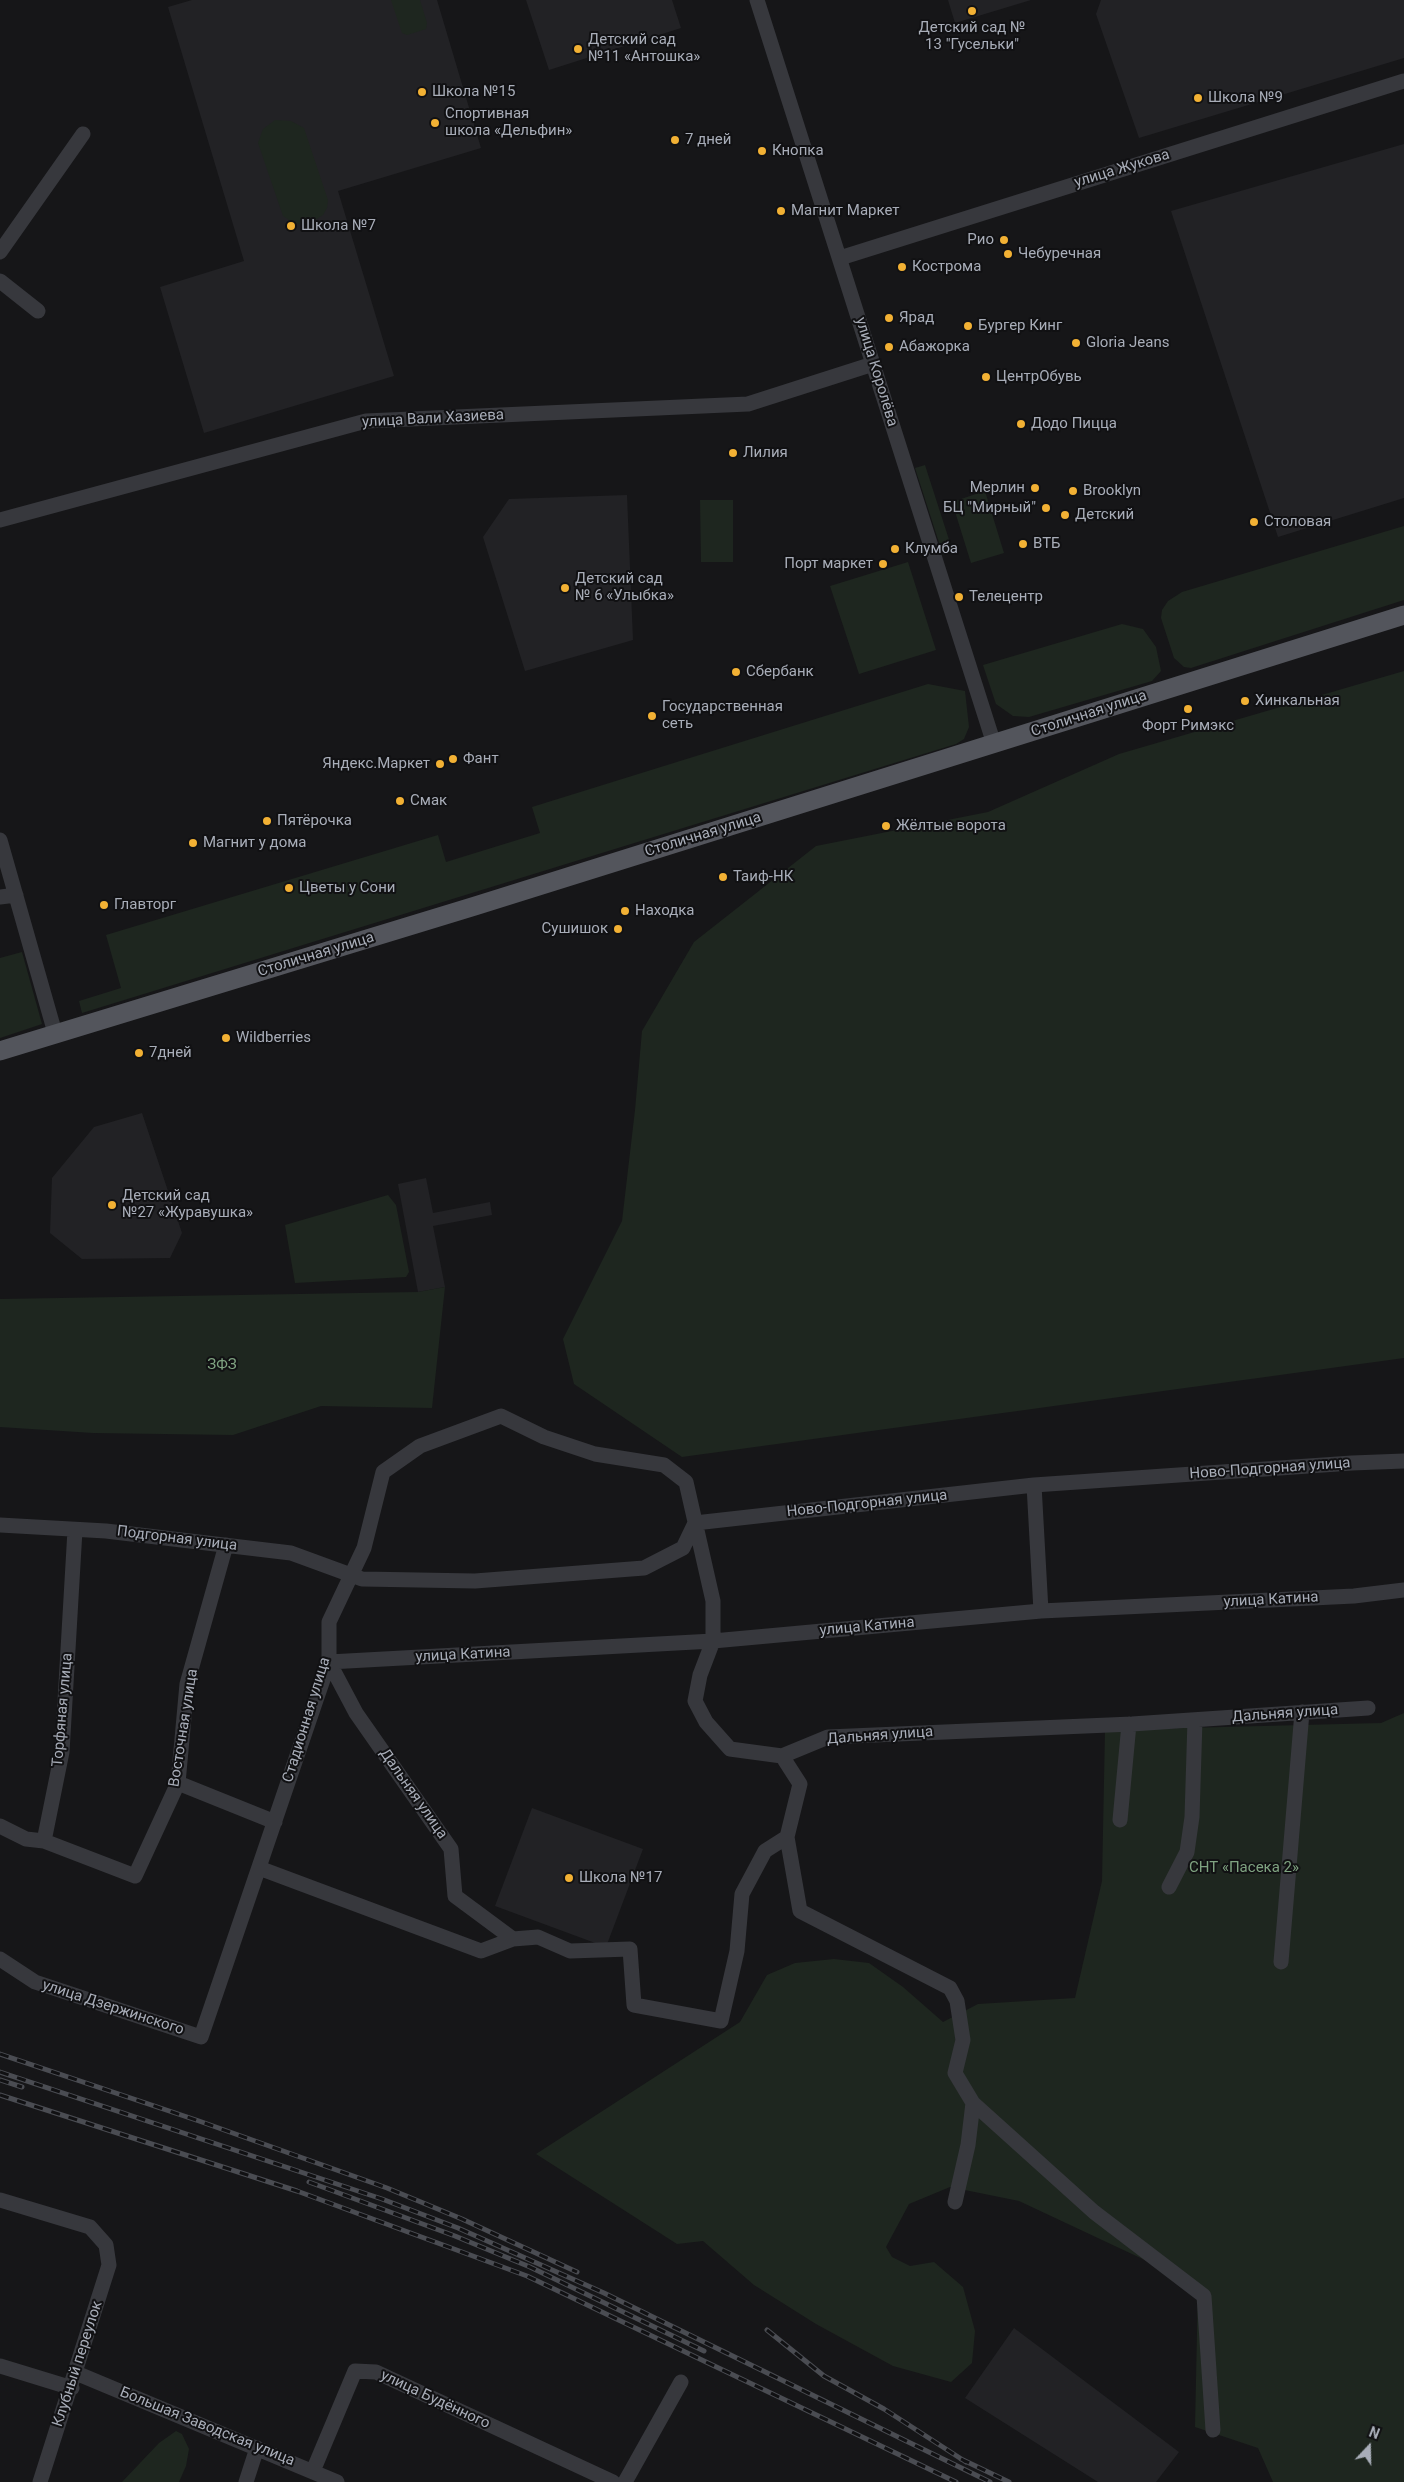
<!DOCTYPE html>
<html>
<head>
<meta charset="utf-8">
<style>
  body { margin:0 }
  #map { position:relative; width:1404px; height:2482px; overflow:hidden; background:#161618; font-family:Roboto,sans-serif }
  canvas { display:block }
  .north { position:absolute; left:1344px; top:2422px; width:50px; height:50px; -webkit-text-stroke:4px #111113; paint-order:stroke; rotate:21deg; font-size:14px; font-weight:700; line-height:20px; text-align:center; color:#a8adb8 }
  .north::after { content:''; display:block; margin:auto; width:18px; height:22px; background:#a8adb8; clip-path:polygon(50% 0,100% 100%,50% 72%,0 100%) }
</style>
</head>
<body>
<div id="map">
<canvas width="1404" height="2482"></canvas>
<div class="north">N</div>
</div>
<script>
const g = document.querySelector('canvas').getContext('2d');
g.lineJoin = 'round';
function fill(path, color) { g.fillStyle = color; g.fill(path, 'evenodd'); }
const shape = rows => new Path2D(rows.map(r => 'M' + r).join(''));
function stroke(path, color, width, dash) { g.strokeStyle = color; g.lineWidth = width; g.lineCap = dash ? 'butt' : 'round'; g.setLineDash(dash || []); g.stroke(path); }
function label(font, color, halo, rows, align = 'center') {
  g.font = font + ' Roboto,sans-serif'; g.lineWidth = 4; g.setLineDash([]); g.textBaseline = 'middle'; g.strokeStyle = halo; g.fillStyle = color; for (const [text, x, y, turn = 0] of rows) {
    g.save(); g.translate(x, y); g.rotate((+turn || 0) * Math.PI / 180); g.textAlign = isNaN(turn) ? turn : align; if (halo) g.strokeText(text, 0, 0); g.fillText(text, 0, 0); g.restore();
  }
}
const built = shape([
  [192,0,437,0,481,148,338,191,394,376,204,433,160,287,244,261,168,7],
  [526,0,672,0,681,28,549,70],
  [948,0,1031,0,955,23],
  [1101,0,1404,0,1404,58,1139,138,1096,14],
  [1404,144,1404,498,1278,537,1171,211],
  [627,495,633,640,525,671,483,537,509,499],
  [142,1113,182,1233,170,1258,82,1259,50,1233,52,1178,94,1127],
  [426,1178,433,1213,490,1202,492,1215,433,1226,445,1287,418,1292,398,1184],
  [532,1808,643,1849,606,1947,495,1906],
  [1014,2328,1179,2452,1156,2482,1098,2482,965,2398]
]);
const green = shape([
  [391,0,420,0,427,23,426,29,407,35,402,33],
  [275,120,291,121,304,128,328,200,327,208,323,215,310,223,295,224,283,216,258,143,263,129],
  [925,465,953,552,943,555,915,468],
  [985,491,1004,553,971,563,952,502],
  [700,500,733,500,733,562,701,562],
  [1404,526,1404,600,1191,668,1184,667,1174,658,1161,618,1162,610,1168,601,1182,592],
  [908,562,936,650,859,674,830,586],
  [1122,624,1143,629,1156,647,1161,671,1152,681,1029,717,1013,716,996,704,983,665],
  [1404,671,1404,1358,682,1457,574,1384,563,1339,622,1221,635,1110,642,1031,694,942,816,846,988,812,1119,754],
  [928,684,965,691,969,727,964,739,956,744,82,1013,79,1001,121,988,106,935,438,835,446,862,540,833,532,807],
  [22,952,42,1024,0,1038,0,958],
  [388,1195,396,1205,409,1272,406,1277,295,1283,285,1225],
  [445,1287,432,1408,321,1406,233,1435,93,1433,0,1427,0,1299,418,1292],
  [1404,1713,1404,2482,1273,2482,1258,2448,1195,2427,1198,2285,1019,2201,950,2187,909,2204,886,2247,892,2257,910,2266,934,2262,963,2287,975,2331,972,2363,951,2382,893,2366,816,2324,754,2285,703,2241,677,2244,536,2154,740,2022,767,1975,795,1963,834,1959,869,1963,903,1987,943,2022,978,2004,1075,1998,1102,1881,1105,1730,1381,1723],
  [176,2431,182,2434,189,2449,186,2466,179,2482,122,2482,159,2443]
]);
const minor = shape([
  [757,0,994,744],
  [0,252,83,134],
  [840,258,1404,81],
  [0,281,38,311],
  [0,520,366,421,748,404,873,364],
  [0,840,55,1033],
  [0,897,16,895],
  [1034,1485,1041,1611],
  [695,1523,1034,1485,1352,1463,1404,1461],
  [0,1525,106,1531,291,1553,362,1579,475,1581,644,1568,683,1548,695,1523],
  [782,1756,800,1784,787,1837],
  [178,1783,275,1822],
  [1120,1820,1129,1724],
  [0,1826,26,1839,44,1841,62,1752,75,1530],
  [44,1841,135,1876,178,1783,187,1684,226,1545],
  [259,1868,481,1951,513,1939,538,1937,570,1951,630,1949,634,2005,721,2021,737,1951,742,1894,765,1851,787,1837,800,1911,950,1988,957,2001,963,2040,955,2073,973,2103,968,2145,955,2202],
  [1169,1887,1187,1852,1192,1817,1195,1720],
  [513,1939,455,1896,451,1849,356,1713,329,1662,713,1641,1041,1611,1354,1596,1404,1590],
  [0,1959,35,1982,201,2037,329,1662,329,1622,364,1548,383,1472,420,1446,501,1416,544,1437,595,1454,664,1465,686,1482,713,1601,713,1641,700,1675,695,1701,706,1722,730,1749,782,1756,828,1737,1132,1724,1368,1708],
  [1281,1962,1302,1712],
  [973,2103,1094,2212,1204,2296,1213,2430],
  [0,2200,90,2227,106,2245,109,2265,40,2482],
  [0,2366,72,2388],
  [76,2373,337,2482],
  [313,2471,355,2371,376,2372,613,2482],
  [246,2482,257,2448],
  [625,2482,681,2382]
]);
const major = shape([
  [0,1051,475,906,1404,615]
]);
const rail = shape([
  [0,2054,199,2121,387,2188,462,2219,577,2272],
  [0,2072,382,2199,458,2228,604,2293,990,2482],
  [0,2080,22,2087],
  [0,2095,297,2191,527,2276,956,2482],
  [309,2182,455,2236,530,2267,704,2351],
  [767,2330,824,2376,884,2409,966,2462],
  [961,2459,1009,2482]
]);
const markers = [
  [972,11,5,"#f2b134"],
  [578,49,5,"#f2b134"],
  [422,92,5,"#f2b134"],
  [1198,98,5,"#f2b134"],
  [435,123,5,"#f2b134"],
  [675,140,5,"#f2b134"],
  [762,151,5,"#f2b134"],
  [781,211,5,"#f2b134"],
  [291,226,5,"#f2b134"],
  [1004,240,5,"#f2b134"],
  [1008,254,5,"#f2b134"],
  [902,267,5,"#f2b134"],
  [889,318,5,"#f2b134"],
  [968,326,5,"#f2b134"],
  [1076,343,5,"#f2b134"],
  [889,347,5,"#f2b134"],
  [986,377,5,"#f2b134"],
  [1021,424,5,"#f2b134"],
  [733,453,5,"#f2b134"],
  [1035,488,5,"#f2b134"],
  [1073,491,5,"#f2b134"],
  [1046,508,5,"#f2b134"],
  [1065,515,5,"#f2b134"],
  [1254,522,5,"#f2b134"],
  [1023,544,5,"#f2b134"],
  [895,549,5,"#f2b134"],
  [883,564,5,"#f2b134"],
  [565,588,5,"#f2b134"],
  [959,597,5,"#f2b134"],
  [736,672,5,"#f2b134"],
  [1245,701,5,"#f2b134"],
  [1188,709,5,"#f2b134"],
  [652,716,5,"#f2b134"],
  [453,759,5,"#f2b134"],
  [440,764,5,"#f2b134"],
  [400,801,5,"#f2b134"],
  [267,821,5,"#f2b134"],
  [886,826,5,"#f2b134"],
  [193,843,5,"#f2b134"],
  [723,877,5,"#f2b134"],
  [289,888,5,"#f2b134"],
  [104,905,5,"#f2b134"],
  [625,911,5,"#f2b134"],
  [618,929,5,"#f2b134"],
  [226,1038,5,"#f2b134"],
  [139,1053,5,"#f2b134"],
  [112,1205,5,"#f2b134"],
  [569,1878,5,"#f2b134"]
];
const poiNames = [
  ["Детский сад №",972,28,"center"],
  ["13 \"Гусельки\"",972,45,"center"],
  ["Детский сад",588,40],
  ["№11 «Антошка»",588,57],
  ["Школа №15",432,92],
  ["Школа №9",1208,98],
  ["Спортивная",445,114],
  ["школа «Дельфин»",445,131],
  ["7 дней",685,140],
  ["Кнопка",772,151],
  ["Магнит Маркет",791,211],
  ["Школа №7",301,226],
  ["Рио",994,240,"right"],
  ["Чебуречная",1018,254],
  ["Кострома",912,267],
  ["Ярад",899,318],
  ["Бургер Кинг",978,326],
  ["Gloria Jeans",1086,343],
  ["Абажорка",899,347],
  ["ЦентрОбувь",996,377],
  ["Додо Пицца",1031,424],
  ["Лилия",743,453],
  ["Мерлин",1025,488,"right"],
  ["Brooklyn",1083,491],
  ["БЦ \"Мирный\"",1036,508,"right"],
  ["Детский",1075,515],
  ["Столовая",1264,522],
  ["ВТБ",1033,544],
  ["Клумба",905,549],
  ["Порт маркет",873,564,"right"],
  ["Детский сад",575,579],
  ["№ 6 «Улыбка»",575,596],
  ["Телецентр",969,597],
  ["Сбербанк",746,672],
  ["Хинкальная",1255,701],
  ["Государственная",662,707],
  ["сеть",662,724],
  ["Форт Римэкс",1188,726,"center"],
  ["Фант",463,759],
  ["Яндекс.Маркет",430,764,"right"],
  ["Смак",410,801],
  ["Пятёрочка",277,821],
  ["Жёлтые ворота",896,826],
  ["Магнит у дома",203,843],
  ["Таиф-НК",733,877],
  ["Цветы у Сони",299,888],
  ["Главторг",114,905],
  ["Находка",635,911],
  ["Сушишок",608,929,"right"],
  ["Wildberries",236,1038],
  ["7дней",149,1053],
  ["Детский сад",122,1196],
  ["№27 «Журавушка»",122,1213],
  ["Школа №17",579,1878]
];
const streetNames = [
  ["улица Жукова",1122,169,-17],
  ["улица Королёва",876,372,73],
  ["улица Вали Хазиева",433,419,-3],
  ["Столичная улица",1089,714,-18],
  ["Столичная улица",703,835,-17],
  ["Столичная улица",316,955,-17],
  ["Ново-Подгорная улица",1270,1469,-4],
  ["Ново-Подгорная улица",867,1504,-6],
  ["Подгорная улица",177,1539,7],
  ["улица Катина",1271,1600,-3],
  ["улица Катина",867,1627,-5],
  ["улица Катина",463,1655,-3],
  ["Торфяная улица",63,1710,-85],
  ["Дальняя улица",1285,1714,-4],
  ["Стадионная улица",307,1720,-73],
  ["Восточная улица",184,1728,-81],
  ["Дальняя улица",880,1736,-4],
  ["Дальняя улица",413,1794,55],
  ["улица Дзержинского",113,2008,18],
  ["Клубный переулок",78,2364,-72],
  ["улица Будённого",435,2400,25],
  ["Большая Заводская улица",207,2427,22]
];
const parkNames = [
  ["ЗФЗ",222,1365],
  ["СНТ «Пасека 2»",1244,1868]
];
fill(built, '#222225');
fill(green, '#1e261f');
stroke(minor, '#37383d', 15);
stroke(major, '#53555c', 19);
stroke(rail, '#4a4c52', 5);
stroke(rail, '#111113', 3, [9]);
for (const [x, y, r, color] of markers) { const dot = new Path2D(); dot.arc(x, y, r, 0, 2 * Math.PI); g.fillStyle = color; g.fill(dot); stroke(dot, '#111113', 2); }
label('15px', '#a8adb8', '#111113', poiNames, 'left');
label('15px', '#a8adb8', '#111113', streetNames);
label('15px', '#7fa381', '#111113', parkNames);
</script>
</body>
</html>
